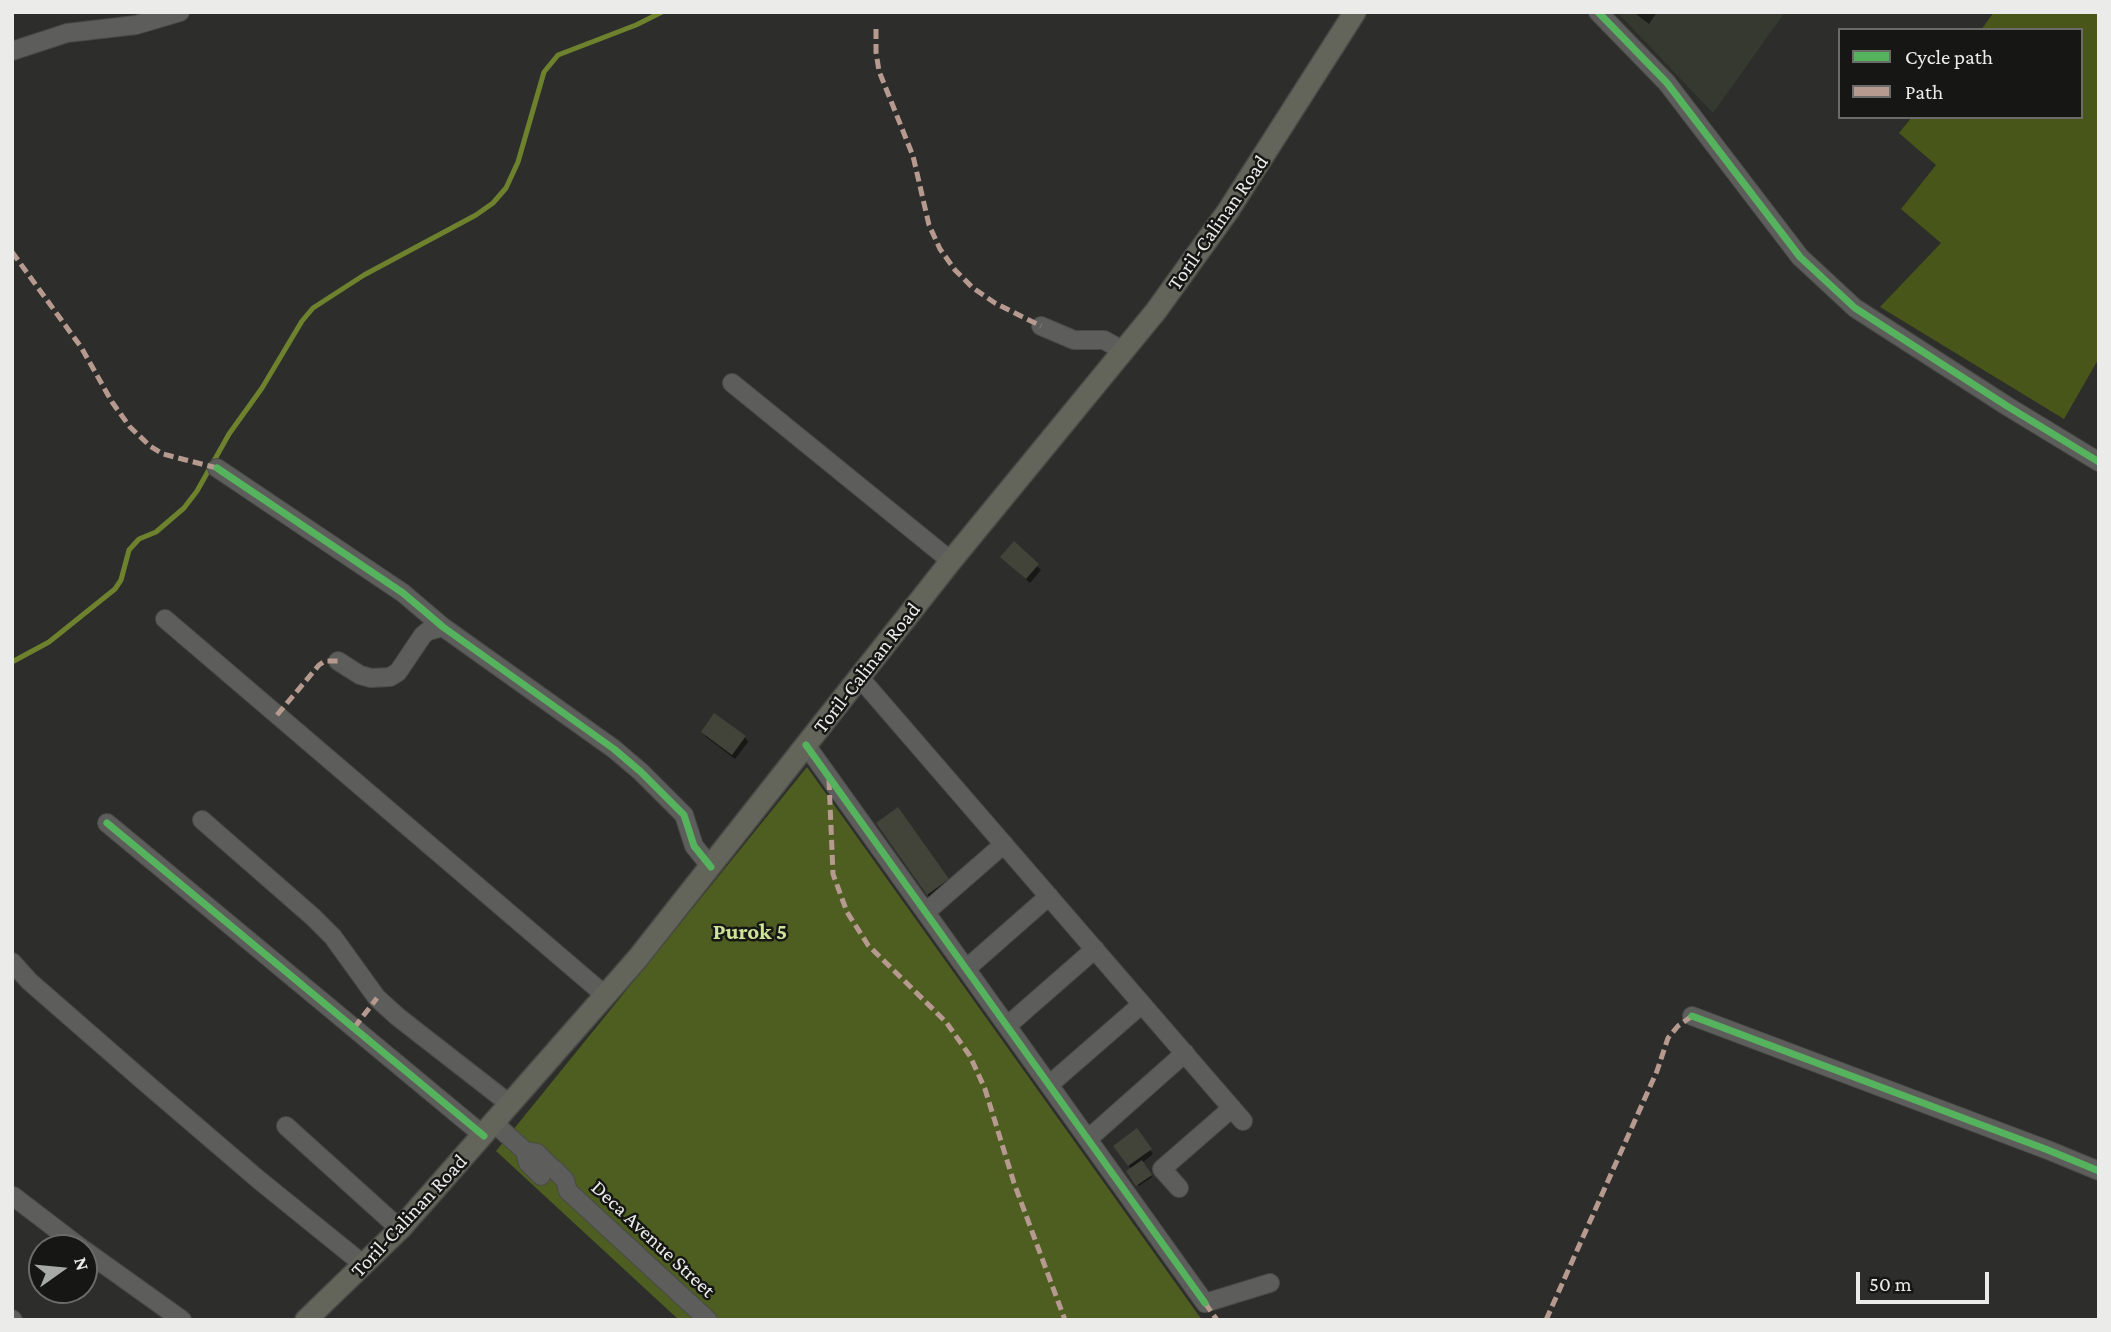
<!DOCTYPE html>
<html>
<head>
<meta charset="utf-8">
<style>
  body { margin:0 }
  #map { position:relative; width:2111px; height:1332px; overflow:hidden; background:#2d2e2b; font-family:"Crimson Pro",serif }
  canvas { display:block }
  .frame { position:absolute; inset:0; border:14px solid #ebece9; pointer-events:none }
  .legend { position:absolute; left:1838px; top:28px; width:245px; height:91px; box-sizing:border-box; background:#161715; border:2px solid #6b6c6a; margin:0; padding:9px 12px; list-style:none; font-size:21px; color:#ebece9 }
  .legend li { display:flex; align-items:center; gap:14px; height:35px }
  .legend b { width:35px; border:2px solid #6b6c6a }
  .north { position:absolute; left:28px; top:1234px; width:70px; height:70px; box-sizing:border-box; background:#161715; border:2px solid #6b6c6a; border-radius:50%; rotate:75deg; font-size:19px; font-weight:700; line-height:28px; text-align:center; color:#ebece9 }
  .north::after { content:''; display:block; margin:auto; width:24px; height:32px; background:#a8aaa6; clip-path:polygon(50% 0,100% 100%,50% 72%,0 100%) }
  .scale { position:absolute; left:1856px; top:1272px; width:133px; height:32px; box-sizing:border-box; border:4px solid #ebece9; border-top:0; padding-left:9px; font-size:21px; line-height:24px; white-space:nowrap; color:#ebece9; -webkit-text-stroke:5px #161715; paint-order:stroke }
</style>
</head>
<body>
<div id="map">
<canvas width="2111" height="1332"></canvas>
<div class="frame"></div>
<ul class="legend">
<li><b style="height:9px;background:#56b35d"></b>Cycle path</li>
<li><b style="height:9px;background:#b69a8f"></b>Path</li>
</ul>
<div class="north">N</div>
<div class="scale">50 m</div>
</div>
<script>
const g = document.querySelector('canvas').getContext('2d');
g.lineJoin = 'round';
function fill(path, color) { g.fillStyle = color; g.fill(path, 'evenodd'); }
const shape = rows => new Path2D(rows.map(r => 'M' + r).join(''));
function stroke(path, color, width, dash) { g.strokeStyle = color; g.lineWidth = width; g.lineCap = dash ? 'butt' : 'round'; g.setLineDash(dash || []); g.stroke(path); }
function label(font, color, halo, rows, align = 'center') {
  g.font = font + ' "Crimson Pro",serif'; g.lineWidth = 5; g.setLineDash([]); g.textBaseline = 'middle'; g.strokeStyle = halo; g.fillStyle = color; for (const [text, x, y, turn = 0] of rows) {
    g.save(); g.translate(x, y); g.rotate((+turn || 0) * Math.PI / 180); g.textAlign = isNaN(turn) ? turn : align; if (halo) g.strokeText(text, 0, 0); g.fillText(text, 0, 0); g.restore();
  }
}
const built = shape([
  [1617,12,1785,12,1713,113]
]);
const green = shape([
  [1994,12,2099,12,2099,358,2064,419,1880,307,1941,243,1901,209,1936,165,1899,133,1912,117,2081,117,2081,30,1981,30]
]);
const forest = shape([
  [807,767,1202,1320,679,1320,496,1151]
]);
const shadow = shape([
  [1633,12,1657,12,1649,24],
  [1014,544,1041,570,1030,583,1003,557],
  [703,732,745,737,748,742,735,759,706,737],
  [897,809,952,888,933,902,882,831],
  [1150,1150,1153,1154,1142,1163,1152,1177,1139,1186,1128,1171,1131,1169,1118,1151]
]);
const stream = shape([
  [12,662,49,642,115,589,121,580,129,550,139,539,156,532,184,508,197,491,229,434,262,388,302,321,313,308,364,275,476,215,493,203,506,188,518,162,544,72,558,55,636,25,662,12]
]);
const building = shape([
  [1014,541,1039,564,1026,579,1000,557],
  [714,713,746,736,732,755,701,732],
  [898,807,949,879,927,895,876,823],
  [1137,1128,1152,1149,1128,1166,1113,1146],
  [1142,1160,1152,1175,1136,1186,1126,1171]
]);
const minor = shape([
  [1598,12,1667,83,1800,257,1855,308,2007,406,2099,462],
  [12,51,67,33,136,25,180,12],
  [1041,326,1074,340,1104,340,1124,351],
  [732,383,951,561],
  [217,468,403,593,443,627,614,749,641,772,684,815,694,846,711,867],
  [165,619,606,996],
  [338,661,360,675,371,678,390,677,398,672,423,635,428,631,443,627],
  [860,678,1243,1121],
  [806,745,1205,1303,1270,1283],
  [202,820,313,917,333,937,377,998,398,1017,511,1105],
  [107,823,484,1136],
  [926,912,1004,844],
  [12,962,29,981,147,1084,259,1180,364,1265],
  [966,969,1049,896],
  [1692,1016,2048,1150,2099,1171],
  [1007,1026,1095,949],
  [1049,1085,1142,1004],
  [495,1124,525,1151,537,1153,550,1166],
  [286,1126,400,1229],
  [1088,1139,1185,1053],
  [525,1151,528,1163,541,1176],
  [554,1169,565,1180,568,1191,708,1320],
  [1179,1188,1162,1169,1232,1108],
  [13,1196,81,1248],
  [84,1250,182,1320],
  [12,1319,13,1320]
]);
const major = shape([
  [306,1320,400,1229,638,958,951,561,1156,311,1228,211,1355,12]
]);
const quiet = shape([
  [876,29,876,52,879,71,913,156,929,225,940,249,955,270,973,288,995,303,1041,326],
  [12,252,81,347,112,402,130,427,150,446,163,454,217,468],
  [277,715,319,665,325,661,338,661],
  [829,780,833,874,847,912,868,945,946,1022,970,1056,985,1089,1014,1183,1065,1320],
  [354,1028,377,998],
  [1205,1303,1217,1320],
  [1546,1320,1657,1071,1668,1038,1678,1026,1692,1016]
]);
const cycleway = shape([
  [1598,12,1667,83,1800,257,1855,308,2007,406,2099,462],
  [217,468,403,593,443,627,614,749,641,772,684,815,694,846,711,867],
  [806,745,1205,1303],
  [107,823,484,1136],
  [1692,1016,2048,1150,2099,1171]
]);
const streetNames = [
  ["Toril-Calinan Road",1218,223,-55],
  ["Toril-Calinan Road",867,668,-52],
  ["Toril-Calinan Road",409,1216,-47],
  ["Deca Avenue Street",653,1239,43]
];
const neighbourhoodNames = [
  ["Purok 5",750,932]
];
fill(built, '#363930');
fill(green, '#485619');
fill(forest, '#4e5d20');
fill(shadow, '#0007');
stroke(stream, '#6e822e', 5);
fill(building, '#42443a');
stroke(minor, '#494a47', 20);
stroke(major, '#494a47', 24);
stroke(minor, '#5d5e5c', 18);
stroke(major, '#63655b', 21);
stroke(quiet, '#b69a8f', 5, [10, 5]);
stroke(cycleway, '#56b35d', 7);
label('21px', '#ebece9', '#161715', streetNames);
label('bold 23px', '#cee398', '#161715', neighbourhoodNames);
</script>
</body>
</html>
